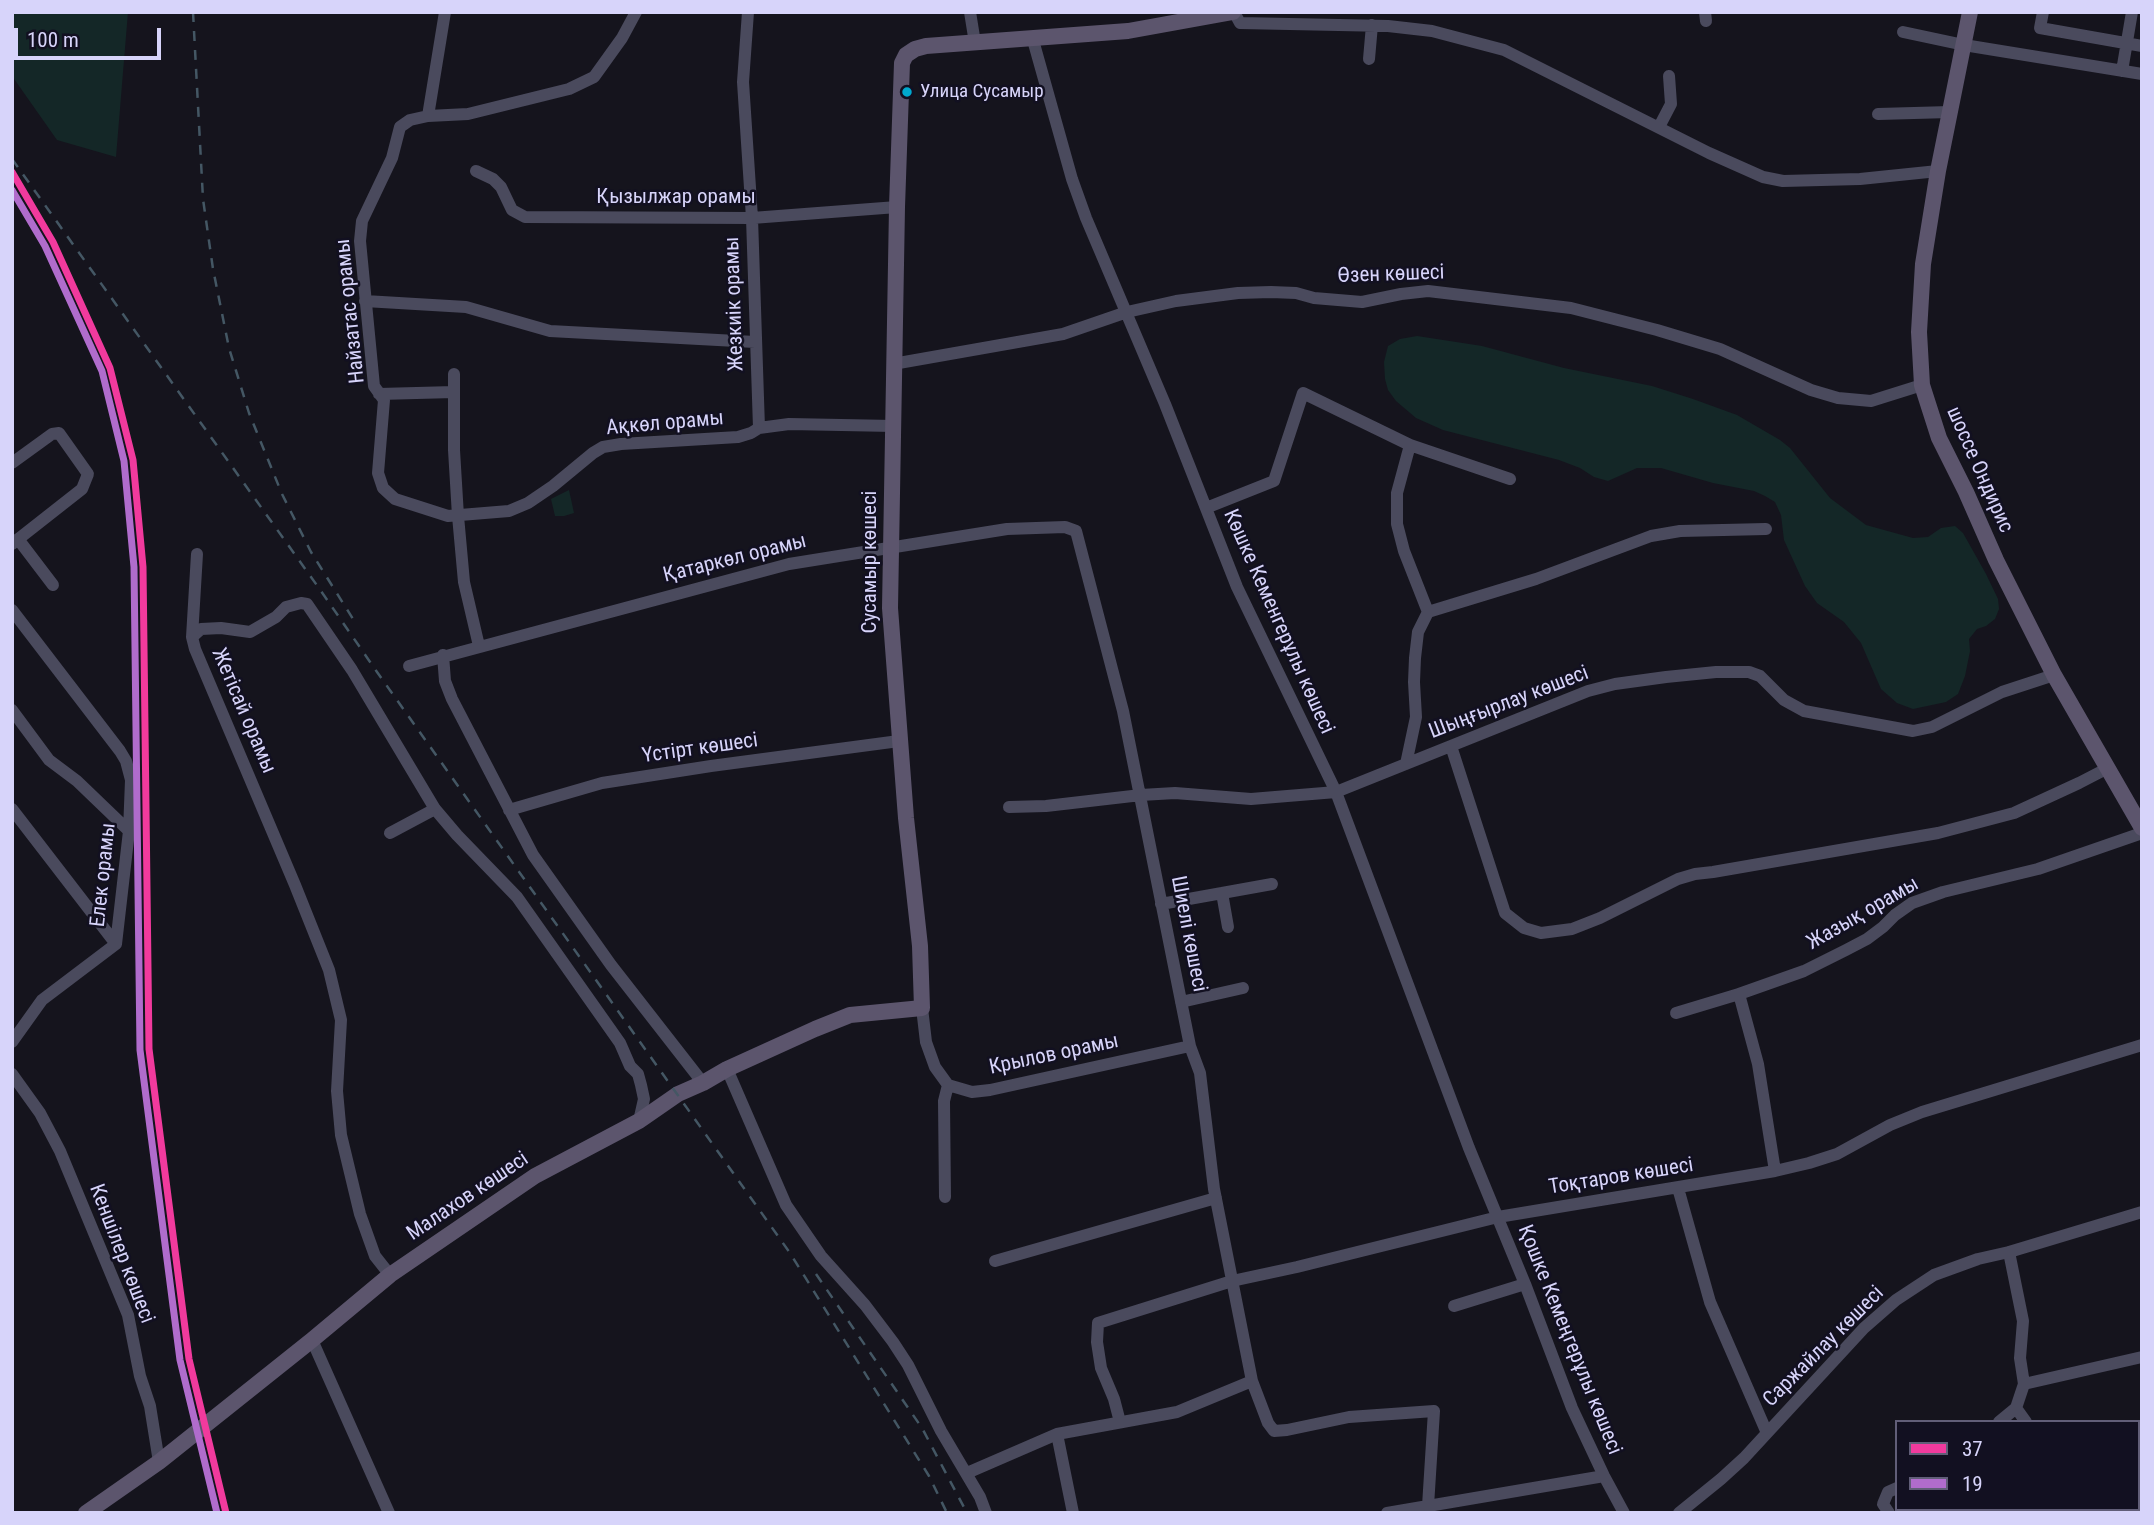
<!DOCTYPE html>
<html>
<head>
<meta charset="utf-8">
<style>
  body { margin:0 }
  #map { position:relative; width:2154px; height:1525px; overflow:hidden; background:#15141d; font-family:"Roboto Condensed",sans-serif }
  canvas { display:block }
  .frame { position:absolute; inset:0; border:14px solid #d7d4fa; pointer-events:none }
  .legend { position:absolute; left:1895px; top:1420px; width:245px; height:91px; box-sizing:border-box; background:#121021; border:2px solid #615e78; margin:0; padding:9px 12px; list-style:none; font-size:21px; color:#d7d4fa }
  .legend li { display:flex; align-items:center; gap:14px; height:35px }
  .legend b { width:35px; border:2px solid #615e78 }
  .scale { position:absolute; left:14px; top:28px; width:147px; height:32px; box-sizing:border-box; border:4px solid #d7d4fa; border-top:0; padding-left:9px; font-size:21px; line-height:24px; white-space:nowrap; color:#d7d4fa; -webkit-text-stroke:5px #121021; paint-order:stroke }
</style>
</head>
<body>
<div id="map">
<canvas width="2154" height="1525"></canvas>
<div class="frame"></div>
<ul class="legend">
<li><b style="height:9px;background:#f13a9d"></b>37</li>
<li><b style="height:9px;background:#b06ccc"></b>19</li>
</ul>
<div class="scale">100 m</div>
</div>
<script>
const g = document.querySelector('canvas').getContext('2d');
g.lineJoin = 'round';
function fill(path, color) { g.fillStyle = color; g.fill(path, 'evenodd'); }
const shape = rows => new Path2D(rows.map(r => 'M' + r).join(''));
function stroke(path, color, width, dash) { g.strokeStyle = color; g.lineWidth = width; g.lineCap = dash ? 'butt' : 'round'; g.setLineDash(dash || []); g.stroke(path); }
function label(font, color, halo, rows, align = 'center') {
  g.font = font + ' "Roboto Condensed",sans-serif'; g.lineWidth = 5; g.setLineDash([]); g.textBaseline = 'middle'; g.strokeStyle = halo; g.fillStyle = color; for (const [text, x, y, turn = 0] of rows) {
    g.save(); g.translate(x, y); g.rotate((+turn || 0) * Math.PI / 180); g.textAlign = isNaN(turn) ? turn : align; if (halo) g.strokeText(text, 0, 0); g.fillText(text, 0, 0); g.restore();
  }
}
const green = shape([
  [12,12,128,12,116,157,57,140,12,76],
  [1417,336,1482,346,1564,368,1652,386,1693,399,1737,415,1780,440,1790,448,1830,498,1866,525,1913,538,1928,537,1941,528,1955,526,1963,533,1986,574,1998,599,1999,609,1995,619,1986,626,1977,629,1969,639,1970,651,1965,676,1958,694,1946,702,1913,709,1897,703,1881,689,1861,643,1844,622,1817,603,1805,586,1784,540,1781,515,1775,502,1765,496,1754,491,1713,483,1661,468,1637,468,1608,481,1594,477,1580,468,1559,460,1443,430,1416,418,1396,401,1388,390,1385,379,1384,362,1388,346,1400,339],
  [569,490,574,513,564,516,555,516,551,499]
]);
const minor = shape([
  [636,12,622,38,594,77,569,89,468,114,428,116,410,120,400,127,392,158,362,221,360,241,374,386,384,400,378,473,383,488,395,499,448,516,509,511,528,503,553,486,593,453,603,447,621,444,738,437,751,433,759,428,789,424,894,426],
  [748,12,743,82,752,218,759,428],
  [970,12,975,43],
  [1234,12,1240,23,1388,26,1432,31,1504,50,1709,153,1763,177,1783,181,1860,179,1938,171],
  [1705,12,1706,21],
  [2043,12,2040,28,2142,46],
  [1903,32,1964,45,2142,74],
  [1033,40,1072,179,1086,218,1165,404,1237,587,1336,792,1469,1148,1525,1284,1572,1408,1604,1476,1624,1513],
  [1369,59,1372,25],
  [2122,71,2132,12],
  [1878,114,1950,112],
  [428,116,445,12],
  [1659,127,1671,104,1669,76],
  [476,171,493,179,501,187,512,210,525,217,752,218,897,207],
  [365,301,466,307,550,331,755,342],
  [893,364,1063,334,1127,312,1176,301,1238,293,1271,292,1296,293,1314,298,1362,302,1401,294,1428,291,1571,308,1657,330,1720,349,1811,390,1838,398,1871,401,1922,385],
  [454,374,454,450,458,516,464,582,479,646],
  [379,394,454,392],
  [1410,445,1510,479],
  [12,463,52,434,59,433,88,474,82,489,12,544],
  [1206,508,1274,481,1303,393,1410,445,1397,493,1397,524,1404,551,1428,612,1418,632,1415,658,1414,682,1416,717,1406,764],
  [18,539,53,585],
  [12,610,120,751,126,761,131,780,129,831,116,944,42,1000,12,1042],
  [1428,612,1536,579,1651,536,1680,531,1766,529],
  [192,637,197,554],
  [443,655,445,681,452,699,533,855,611,965,703,1083],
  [409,666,789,564,1007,529,1065,527,1076,531,1123,711,1190,1046,1200,1073,1214,1189,1252,1381,1268,1423,1274,1431,1287,1430,1349,1417,1434,1411,1428,1506],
  [12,710,49,760,77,781,129,831],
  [1451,746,1505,913,1524,928,1541,933,1572,929,1600,918,1678,879,1695,874,1713,872,1938,833,2014,813,2079,783,2108,768],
  [1009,807,1046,806,1141,795,1175,793,1251,799,1336,792,1588,691,1615,684,1666,677,1716,672,1749,672,1760,676,1784,700,1804,711,1913,731,1932,727,2002,692,2054,675],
  [12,809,116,944],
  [509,810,602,783,711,766,899,741],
  [390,833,435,809],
  [1222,893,1228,927],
  [1161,904,1272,884],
  [1181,1002,1243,988],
  [922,1008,926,1042,935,1067,948,1085,972,1092,990,1090,1190,1046],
  [1676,1013,1739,994],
  [727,1069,786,1205,821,1256,865,1305,893,1342,908,1365,941,1431,980,1497,986,1513],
  [12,1074,40,1113,60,1151,128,1315,140,1376,150,1406,159,1462],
  [1775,1171,1758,1064,1739,994,1804,971,1846,950,1867,939,1883,927,1895,915,1912,903,1943,892,2038,869,2142,833],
  [1678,1188,1710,1302,1767,1433],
  [945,1197,944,1101,948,1085],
  [2009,1252,2023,1321,2020,1358,2024,1384,2016,1408],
  [995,1261,1216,1198],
  [390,1275,375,1256,360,1214,341,1135,337,1091,341,1020,329,970,295,885,195,649,192,637,201,629,221,628,250,632,276,617,286,607,301,603,307,604,352,670,435,809,457,835,517,897,620,1043,630,1066,638,1074,641,1085,644,1099,639,1121],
  [1454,1306,1525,1284],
  [312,1340,389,1513],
  [2024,1384,2142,1357],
  [2016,1408,2026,1422],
  [1120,1422,1114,1399,1101,1368,1097,1342,1098,1323,1232,1281,1297,1267,1498,1217,1775,1171,1809,1163,1837,1154,1890,1125,1922,1112,2142,1045],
  [1999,1422,2016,1408],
  [1057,1434,1073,1513],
  [967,1473,1057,1434,1177,1412,1252,1381],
  [1387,1513,1604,1476],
  [1679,1513,1721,1479,1744,1458,1864,1328,1896,1300,1934,1275,1978,1259,2009,1252,2142,1212],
  [1889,1513,1883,1504,1888,1492,1897,1488],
  [1979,1513,1986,1509]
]);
const major = shape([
  [1970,12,1938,171,1923,264,1919,332,1922,385,1939,438,1966,492,1996,560,2054,675,2142,828],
  [86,1513,159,1462,312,1340,390,1275,535,1176,639,1121,678,1094,703,1083,727,1069,815,1029,850,1015,922,1008,920,946,906,818,890,608,897,207,902,63,906,55,915,49,926,46,1128,31,1233,12]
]);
const rail = shape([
  [193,12,203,199,213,269,229,348,249,413,282,494,311,552,353,619],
  [12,159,321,591,377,672,790,1253,929,1476,947,1513],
  [816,1274,922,1428,967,1513]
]);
const rail1 = shape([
  [12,172,53,242,110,368,133,460,143,567,149,1049,189,1359,226,1513]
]);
const rail2 = shape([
  [12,190,45,246,102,371,124,461,134,567,140,1050,180,1360,217,1513]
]);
const markers = [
  [907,92,6,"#00a9ce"]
];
const busNames = [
  ["Улица Сусамыр",920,92]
];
const streetNames = [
  ["Қызылжар орамы",676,198],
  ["Өзен көшесі",1391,275,-2],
  ["Жезкиік орамы",735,304,-92],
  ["Найзатас орамы",351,311,-96],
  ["Ақкөл орамы",665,424,-5],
  ["шоссе Ондирис",1979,470,66],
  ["Қатаркөл орамы",735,559,-14],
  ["Сусамыр көшесі",871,562,-90],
  ["Көшке Кеменгерұлы көшесі",1278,622,66],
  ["Шыңғырлау көшесі",1509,703,-21],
  ["Жетісай орамы",243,711,67],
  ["Үстірт көшесі",700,749,-8],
  ["Елек орамы",104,875,-84],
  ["Жазық орамы",1863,914,-30],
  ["Шиелі көшесі",1188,934,79],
  ["Крылов орамы",1054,1055,-12],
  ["Тоқтаров көшесі",1621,1177,-9],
  ["Малахов көшесі",468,1197,-34],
  ["Кеншілер көшесі",121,1254,69],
  ["Қошке Кемеңгерұлы көшесі",1569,1340,68],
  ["Саржайлау көшесі",1824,1347,-45]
];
fill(green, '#142727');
stroke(minor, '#4a4a5d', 12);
stroke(major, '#5c556d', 16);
stroke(rail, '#445764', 2.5, [10, 9]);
stroke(rail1, '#f13a9d', 7);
stroke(rail2, '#b06ccc', 7);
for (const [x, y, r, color] of markers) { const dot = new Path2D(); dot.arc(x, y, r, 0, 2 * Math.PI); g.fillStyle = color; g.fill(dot); stroke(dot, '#121021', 2.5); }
label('19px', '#d7d4fa', '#121021', busNames, 'left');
label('21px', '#d7d4fa', '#121021', streetNames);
</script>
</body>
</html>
